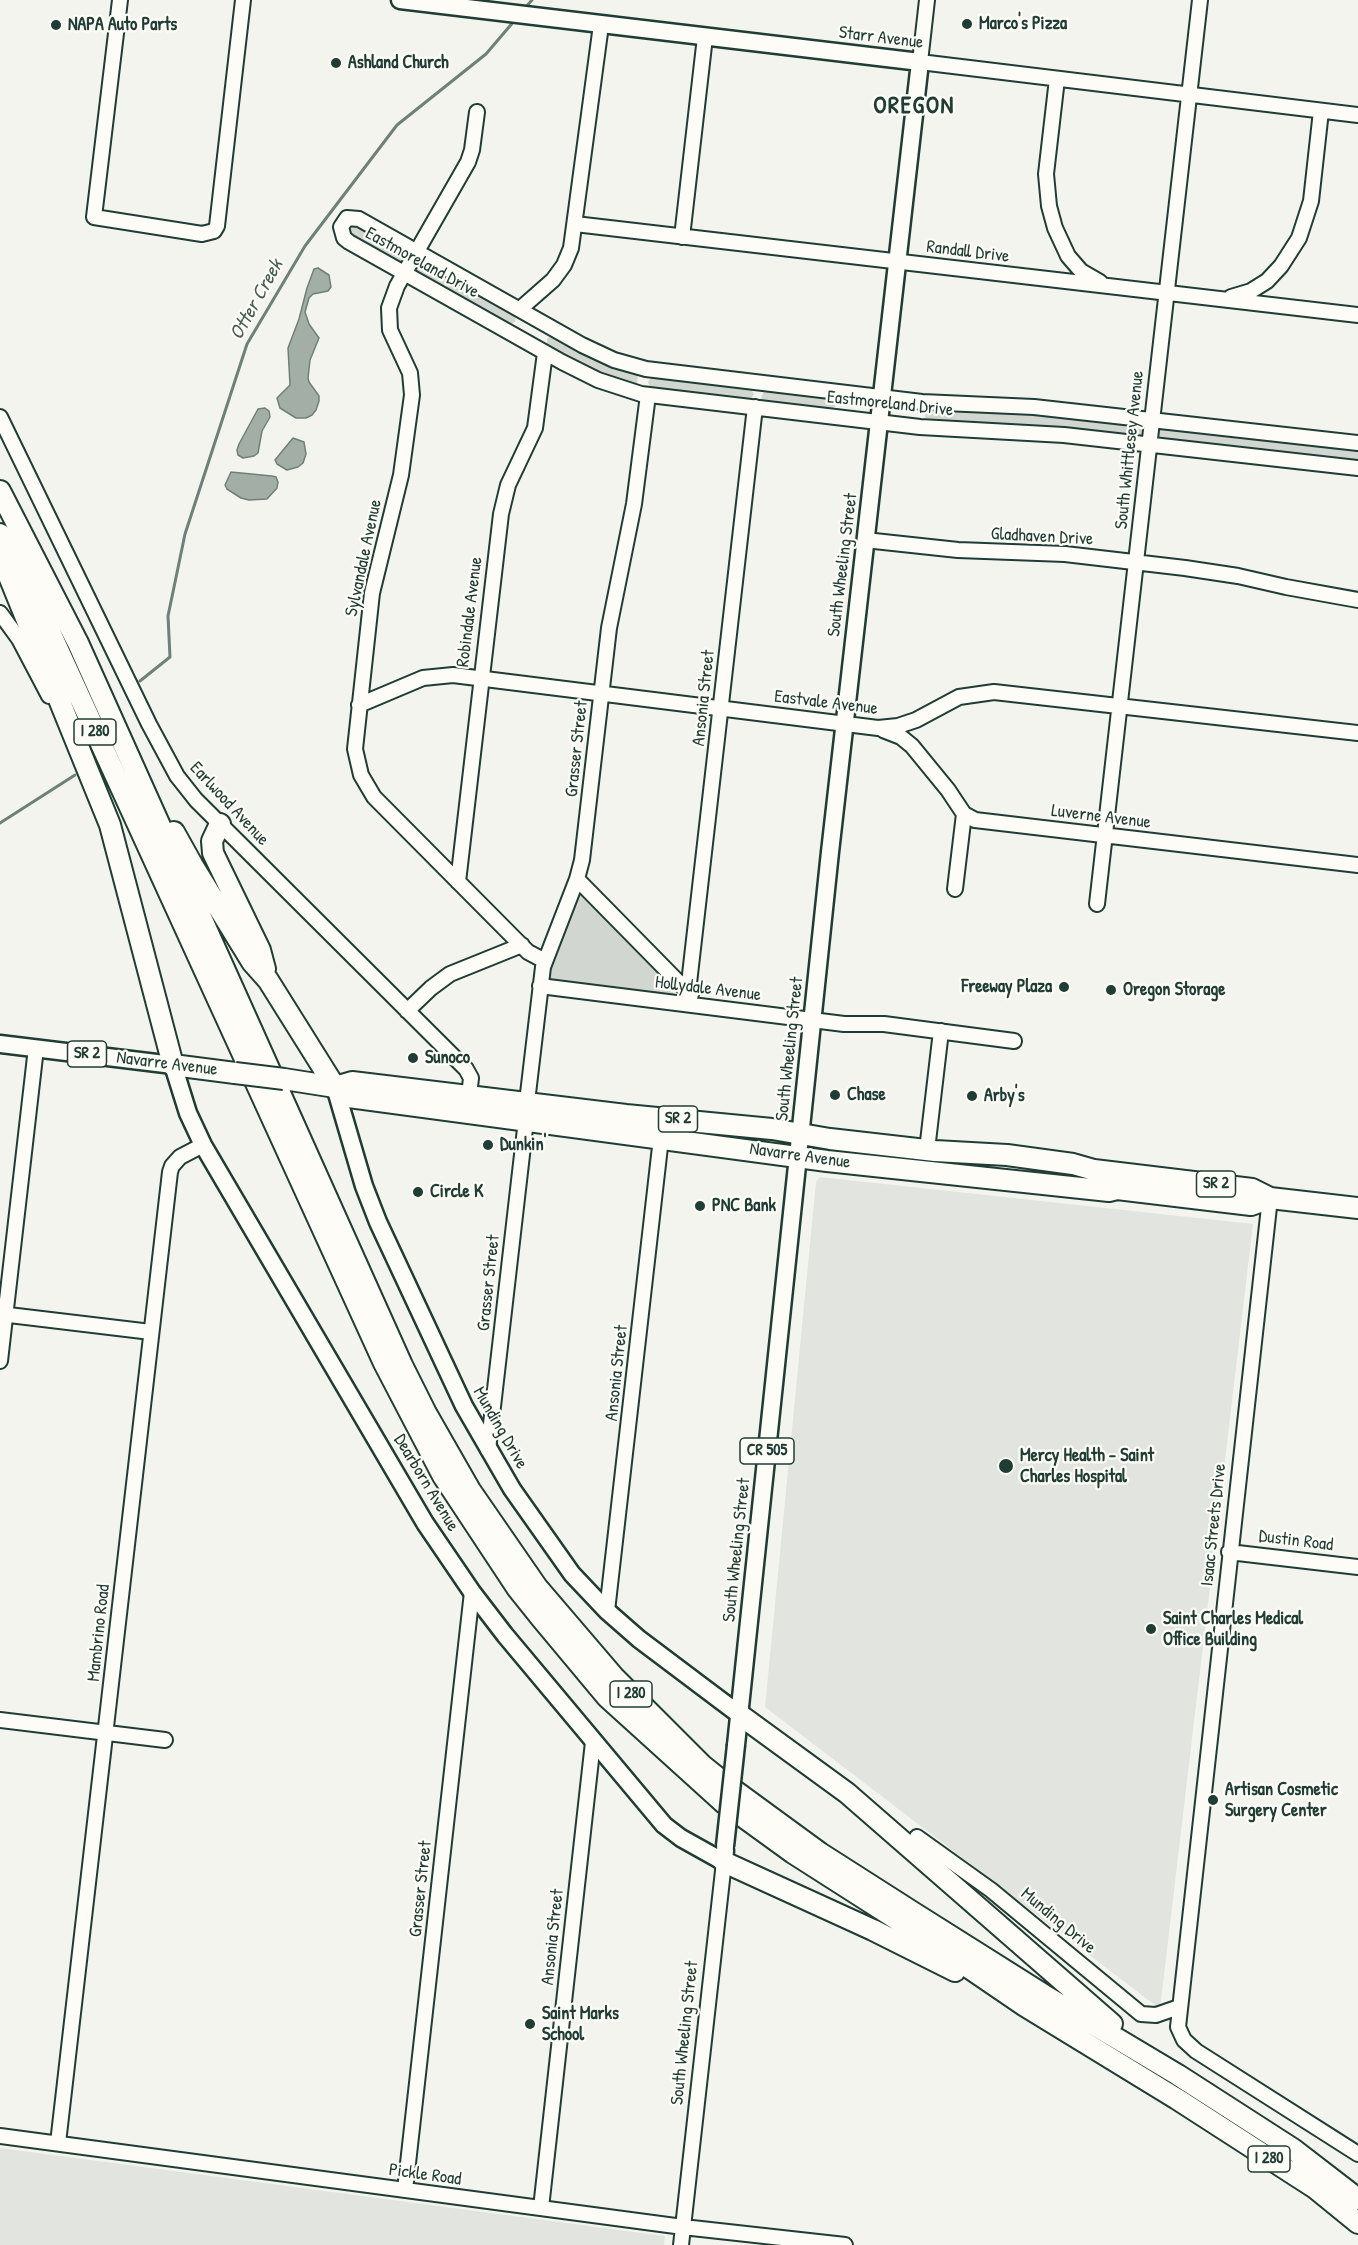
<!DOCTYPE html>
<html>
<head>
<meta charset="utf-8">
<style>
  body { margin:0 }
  canvas { display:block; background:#f4f4ef }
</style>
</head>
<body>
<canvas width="1358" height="2245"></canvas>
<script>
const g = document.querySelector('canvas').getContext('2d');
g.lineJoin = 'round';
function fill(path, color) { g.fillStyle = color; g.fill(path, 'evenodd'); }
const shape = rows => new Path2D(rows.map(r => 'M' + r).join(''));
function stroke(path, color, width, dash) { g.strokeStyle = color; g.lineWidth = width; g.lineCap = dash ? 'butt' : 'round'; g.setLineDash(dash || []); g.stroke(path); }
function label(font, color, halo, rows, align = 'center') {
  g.font = font + ' "Patrick Hand",sans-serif'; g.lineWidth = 4.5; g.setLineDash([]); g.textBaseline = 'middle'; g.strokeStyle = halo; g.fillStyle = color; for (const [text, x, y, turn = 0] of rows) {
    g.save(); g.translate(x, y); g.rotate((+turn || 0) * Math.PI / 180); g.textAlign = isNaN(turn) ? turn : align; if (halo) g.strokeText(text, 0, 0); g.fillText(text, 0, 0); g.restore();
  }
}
const built = shape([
  [820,1177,1253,1224,1160,2009,765,1707,816,1182],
  [0,2148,665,2236,664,2245,0,2245]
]);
const green = shape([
  [349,220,407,252,405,261,398,263,347,235],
  [420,260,516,314,515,322,507,325,415,272,414,268],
  [552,335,638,373,637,384,635,385,615,381,547,347,547,339],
  [653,375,749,386,754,394,751,400,746,402,651,390,648,382],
  [765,389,834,398,836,405,832,410,764,403,761,398],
  [930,408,1024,411,1146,426,1146,434,1143,438,930,423,926,420,925,415],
  [1158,427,1358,447,1358,464,1160,441,1156,437],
  [583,895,675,988,673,994,671,996,553,982,550,980,547,970,576,897]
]);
const water = shape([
  [318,268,329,275,331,287,328,291,313,294,309,298,305,312,309,324,319,338,310,360,308,378,309,382,319,396,319,401,316,410,312,415,306,418,296,418,280,408,277,398,290,385,288,348,299,319,307,288,314,269,318,268],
  [265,408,269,411,270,417,262,431,258,453,254,456,243,458,238,455,237,450,239,444,258,409,265,408],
  [293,438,304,442,306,454,303,463,298,467,287,470,277,464,275,460,293,438],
  [231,472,272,476,276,477,278,482,277,488,267,499,249,500,241,498,227,489,225,485,231,472]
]);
const stream = shape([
  [525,8,532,0],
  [140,681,170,657,168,616,185,534,247,344,305,246,397,125,486,54,515,20],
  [0,823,75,775]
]);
const minor = shape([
  [120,0,94,217,202,234,214,231,217,226,243,0],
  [927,0,920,62,1358,115],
  [1057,79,1046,174,1049,206,1055,228,1068,256,1081,271,1100,282],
  [477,112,472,150,468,162,397,286,389,308,390,330,410,373,412,395,401,475,372,593,355,749,361,775,374,797,528,952,545,961],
  [575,224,1358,315],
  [682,237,705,37],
  [1231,297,1251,291,1267,281,1281,266,1299,238,1311,201,1321,111],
  [520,309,553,280,564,265,571,248,601,25],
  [0,417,149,724,177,776,196,800,466,1069,471,1078,469,1096],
  [1358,443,1034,407,922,402,646,369,614,360,582,345,359,219,347,218,341,227,344,238,349,242,562,362,598,380,641,394,920,427,1064,435,1358,468],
  [865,540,958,550,1065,554,1185,568,1238,576,1286,587,1358,600],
  [0,613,19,639,49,696],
  [359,705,423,678,453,675,878,728,898,726,916,720,959,697,994,692,1358,733],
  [883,730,901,737,912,746,948,790,964,814,975,820,1358,865],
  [577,879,691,995],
  [458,882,501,514,508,485,535,428,545,353],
  [955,889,964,814],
  [1097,904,1200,0],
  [540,986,844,1024,884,1024,1014,1041],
  [688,992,755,407],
  [407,1011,431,988,450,974,522,945],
  [527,1102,543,967,577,879,582,860,609,628,634,504,648,395],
  [927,1150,941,1031],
  [1270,1198,1178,2027,1184,2040,1196,2051,1358,2154],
  [0,1314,151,1332],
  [0,1361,36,1048],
  [488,1450,526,1120],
  [1229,1552,1358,1567],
  [607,1611,661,1138],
  [0,1720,165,1740],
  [917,1837,991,1890,1141,2014,1156,2015,1179,2007],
  [0,2136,683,2227,845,2245],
  [58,2143,170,1172,172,1166,180,1157,203,1145],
  [405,2190,472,1592],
  [541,2208,593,1742],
  [681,2245,724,1862]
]);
const major = shape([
  [400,0,920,62,830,852,736,1745],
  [0,1044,173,1065,188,1113,203,1145,425,1523,472,1592,505,1635,664,1825,681,1838,724,1862,725,1850],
  [335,1087,364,1186,378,1222,464,1406,512,1489,572,1574,607,1611,639,1639,740,1715]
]);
const highway = shape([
  [0,491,78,643,402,1365,426,1413,470,1490,537,1587,614,1677,702,1765,727,1785,820,1853,914,1913,1044,1995,1178,2075,1293,2149,1358,2199],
  [0,534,28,584,384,1363,443,1476,517,1588,541,1618,607,1697,724,1803,793,1853,912,1929,1025,2006,1177,2099,1315,2188,1358,2223],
  [4,564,110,825,173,1065,235,1073],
  [220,824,212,841,213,853,260,950,265,969],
  [174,832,193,866,252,962,268,980,335,1087,349,1097,827,1161,1109,1191,1117,1189,1251,1205,1270,1198],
  [284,1079,335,1087,352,1082,626,1115,772,1129,830,1139,935,1151,1007,1155,1073,1164,1094,1170,1252,1189,1270,1198,1358,1208],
  [740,1715,847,1793,1112,2024],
  [724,1862,873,1930,955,1971]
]);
const majorBridge = shape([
  [725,1846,736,1745]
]);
const highwayBridge = shape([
  [235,1073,284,1079]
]);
const markers = [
  [967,24,6,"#1f3d34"],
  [56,25,6,"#1f3d34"],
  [336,63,6,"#1f3d34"],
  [1064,987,6,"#1f3d34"],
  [1111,990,6,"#1f3d34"],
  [413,1058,6,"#1f3d34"],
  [835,1095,6,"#1f3d34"],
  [972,1096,6,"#1f3d34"],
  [488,1145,6,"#1f3d34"],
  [418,1192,6,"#1f3d34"],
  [700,1206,6,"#1f3d34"],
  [1006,1466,8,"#1f3d34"],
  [1151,1629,6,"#1f3d34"],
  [1213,1800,6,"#1f3d34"],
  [530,2024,6,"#1f3d34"]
];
const shields = [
  [95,732,42],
  [87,1054,39],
  [678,1119,39],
  [1216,1184,39],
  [767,1451,54],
  [631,1694,42],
  [1269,2159,42]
];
const shieldNames = [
  ["I 280",95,732],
  ["SR 2",87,1054],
  ["SR 2",678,1119],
  ["SR 2",1216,1184],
  ["CR 505",767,1451],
  ["I 280",631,1694],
  ["I 280",1269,2159]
];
const poiNames = [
  ["Marco's Pizza",979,24],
  ["NAPA Auto Parts",68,25],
  ["Ashland Church",348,63],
  ["Freeway Plaza",1052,987,"right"],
  ["Oregon Storage",1123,990],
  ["Sunoco",425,1058],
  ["Chase",847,1095],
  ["Arby's",984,1096],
  ["Dunkin'",500,1145],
  ["Circle K",430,1192],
  ["PNC Bank",712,1206],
  ["Mercy Health - Saint",1020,1456],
  ["Charles Hospital",1020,1477],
  ["Saint Charles Medical",1163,1619],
  ["Office Building",1163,1640],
  ["Artisan Cosmetic",1225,1790],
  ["Surgery Center",1225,1811],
  ["Saint Marks",542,2014],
  ["School",542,2035]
];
const streetNames = [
  ["Starr Avenue",881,38,7],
  ["Randall Drive",968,252,7],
  ["Eastmoreland Drive",422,263,29],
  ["Eastmoreland Drive",890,404,6],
  ["South Whittlesey Avenue",1130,450,-84],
  ["Gladhaven Drive",1042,537,3],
  ["Sylvandale Avenue",364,558,-78],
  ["South Wheeling Street",843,565,-83],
  ["Robindale Avenue",470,612,-83],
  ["Ansonia Street",704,698,-84],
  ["Eastvale Avenue",826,703,7],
  ["Grasser Street",577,749,-84],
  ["Earlwood Avenue",229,804,47],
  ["Luverne Avenue",1101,817,7],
  ["Hollydale Avenue",708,989,7],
  ["South Wheeling Street",790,1049,-84],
  ["Navarre Avenue",167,1064,7],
  ["Navarre Avenue",800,1156,8],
  ["Grasser Street",489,1283,-84],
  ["Ansonia Street",617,1373,-84],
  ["Munding Drive",500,1428,60],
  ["Dearborn Avenue",426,1483,59],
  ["Isaac Streets Drive",1214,1525,-84],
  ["Dustin Road",1296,1541,7],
  ["South Wheeling Street",737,1550,-84],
  ["Mambrino Road",99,1633,-84],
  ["Grasser Street",421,1889,-84],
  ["Munding Drive",1058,1921,40],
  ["Ansonia Street",553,1937,-84],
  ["South Wheeling Street",685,2033,-84],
  ["Pickle Road",425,2175,8]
];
const waterNames = [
  ["Otter Creek",257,300,-61]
];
const districtNames = [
  ["OREGON",914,107]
];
fill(built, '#e2e5df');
fill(green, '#d1d6d1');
fill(water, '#a3aea7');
stroke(water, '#6e8179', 1.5);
stroke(stream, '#6e8179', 3);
stroke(minor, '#1f3d34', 18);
stroke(major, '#1f3d34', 21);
stroke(highway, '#1f3d34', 24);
stroke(minor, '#fdfcf7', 14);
stroke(major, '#fdfcf7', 16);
stroke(highway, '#fdfcf7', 20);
stroke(majorBridge, '#1f3d34', 21, []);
stroke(highwayBridge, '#1f3d34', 24, []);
stroke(majorBridge, '#fdfcf7', 16);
stroke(highwayBridge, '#fdfcf7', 20);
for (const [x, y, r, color] of markers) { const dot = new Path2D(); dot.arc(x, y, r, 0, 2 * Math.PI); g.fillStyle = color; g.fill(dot); stroke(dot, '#fdfcf7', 2); }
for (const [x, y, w] of shields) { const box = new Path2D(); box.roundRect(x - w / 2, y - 13, w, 26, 4.5); g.fillStyle = '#fdfcf7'; g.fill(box); stroke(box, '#1f3d34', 1.5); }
label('bold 16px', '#1f3d34', null, shieldNames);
label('bold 18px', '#1f3d34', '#fdfcf7', poiNames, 'left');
label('18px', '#1f3d34', '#fdfcf7', streetNames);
label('italic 20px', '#475f56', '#fdfcf7', waterNames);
g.letterSpacing = '1.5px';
label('bold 24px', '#1f3d34', '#fdfcf7', districtNames);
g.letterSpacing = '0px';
</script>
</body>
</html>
